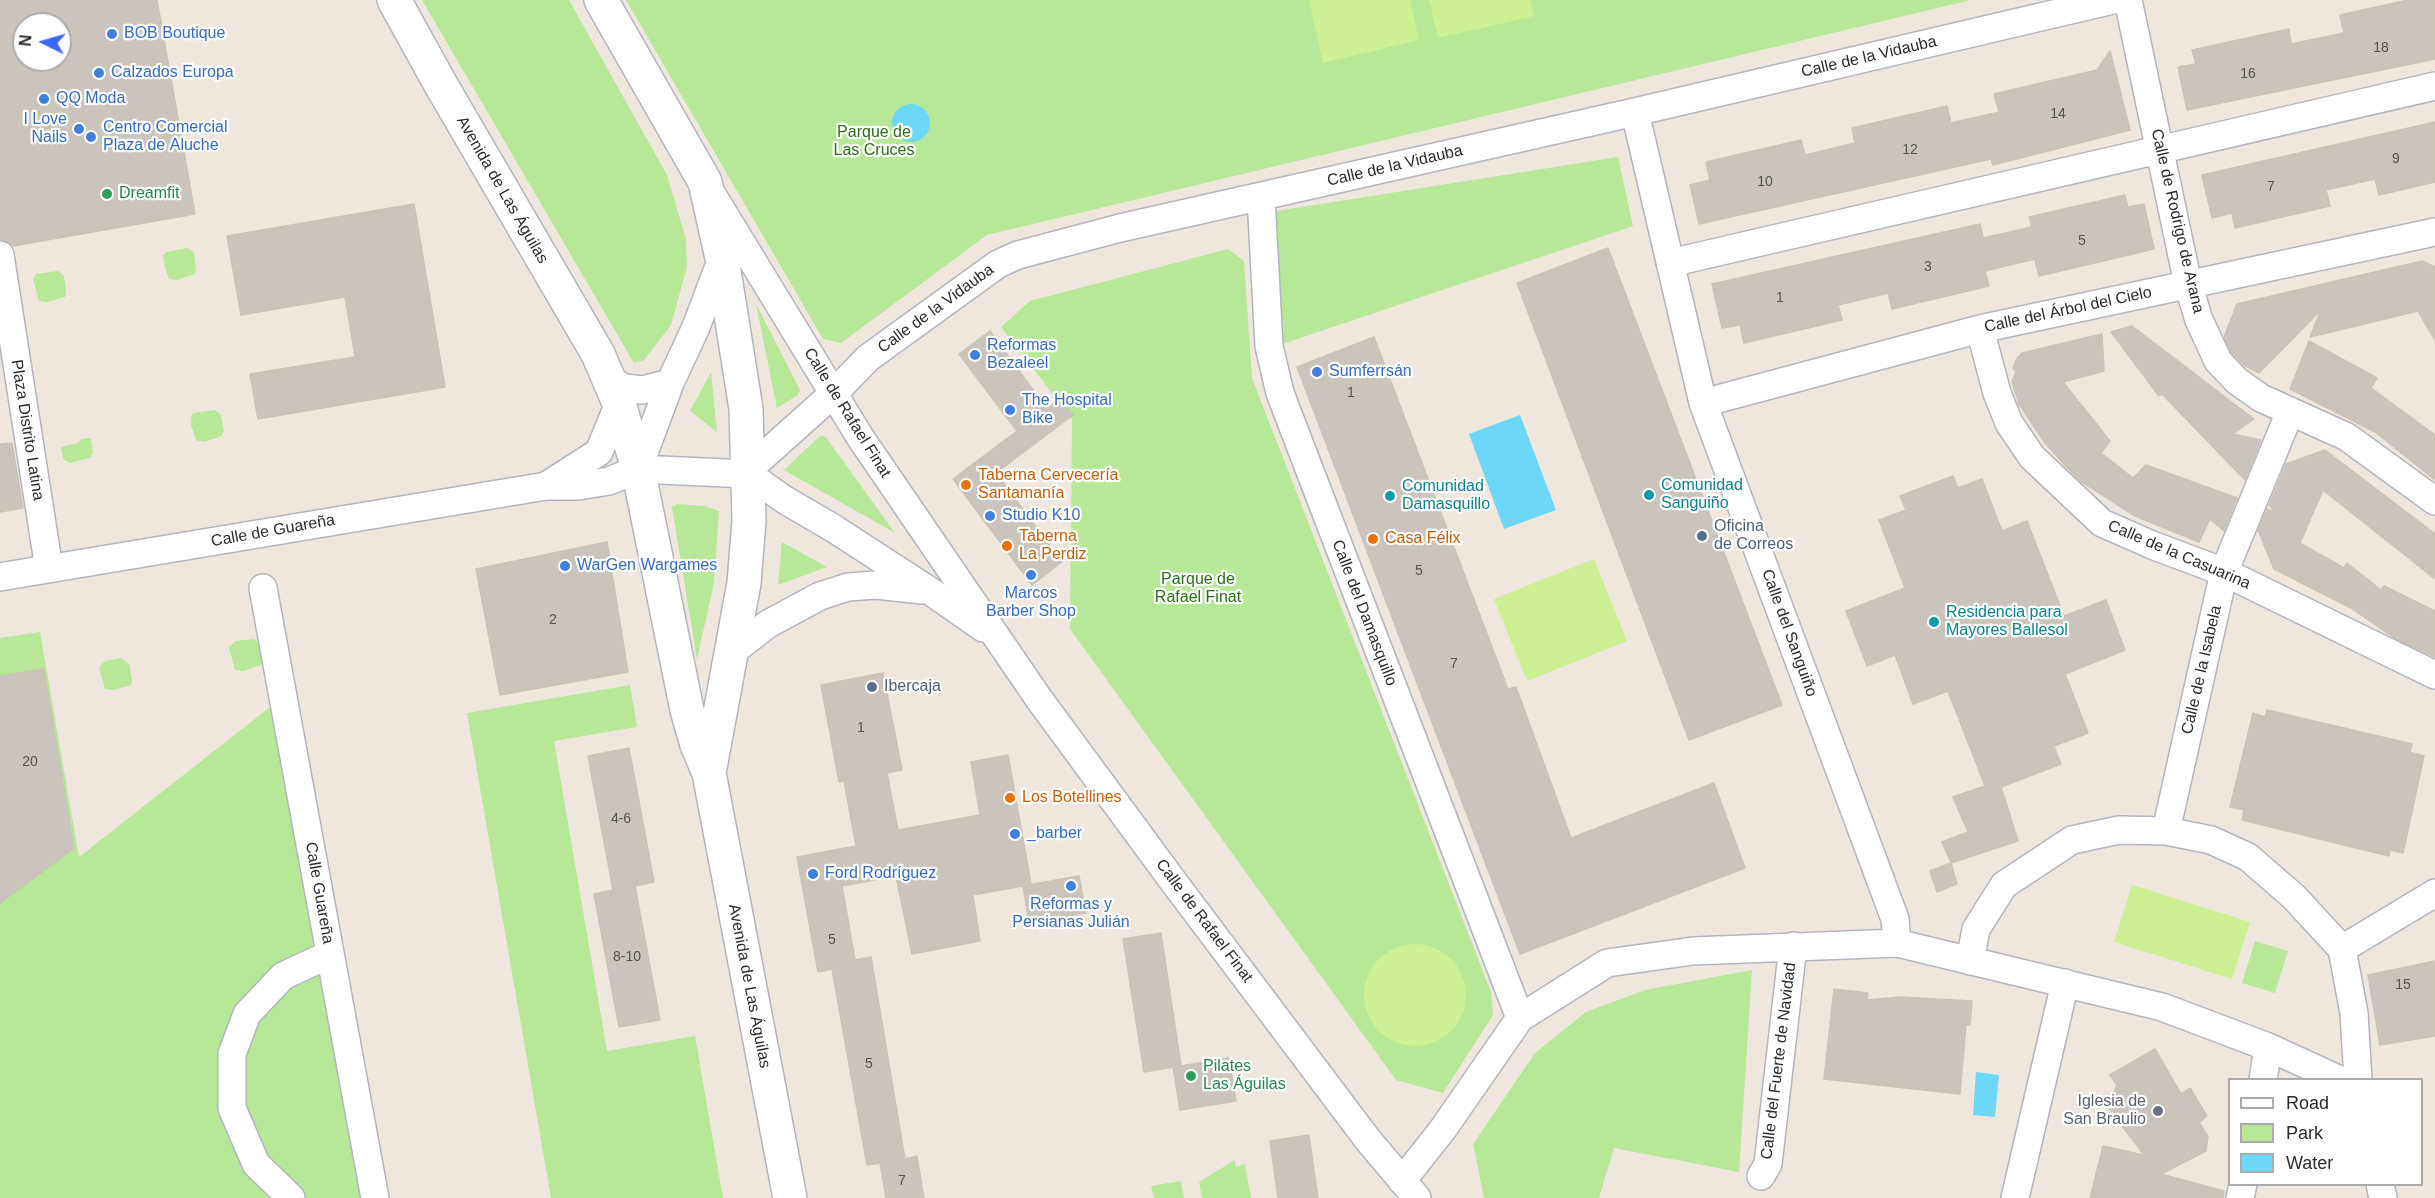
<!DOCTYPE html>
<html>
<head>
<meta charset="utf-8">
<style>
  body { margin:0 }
  #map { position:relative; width:2435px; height:1198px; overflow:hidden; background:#efe7de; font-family:Helvetica,sans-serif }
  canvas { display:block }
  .legend { position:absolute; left:2228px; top:1078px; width:195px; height:108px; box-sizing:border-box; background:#fff; border:2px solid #ababab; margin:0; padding:8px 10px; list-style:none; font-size:18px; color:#2c2c2c }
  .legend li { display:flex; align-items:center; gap:12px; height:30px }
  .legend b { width:30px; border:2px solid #ababab }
  .north { position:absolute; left:12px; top:12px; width:60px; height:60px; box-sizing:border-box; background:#fff; border:2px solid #ababab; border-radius:50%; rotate:275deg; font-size:16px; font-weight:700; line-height:24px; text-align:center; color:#2c2c2c }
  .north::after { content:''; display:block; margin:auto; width:21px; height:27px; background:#3b67ff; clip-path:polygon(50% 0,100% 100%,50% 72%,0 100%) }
</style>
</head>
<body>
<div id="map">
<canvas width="2435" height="1198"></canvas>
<ul class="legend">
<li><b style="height:8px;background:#fff"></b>Road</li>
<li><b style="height:16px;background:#b6e898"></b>Park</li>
<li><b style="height:16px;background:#6cd7f6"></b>Water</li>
</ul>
<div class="north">N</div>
</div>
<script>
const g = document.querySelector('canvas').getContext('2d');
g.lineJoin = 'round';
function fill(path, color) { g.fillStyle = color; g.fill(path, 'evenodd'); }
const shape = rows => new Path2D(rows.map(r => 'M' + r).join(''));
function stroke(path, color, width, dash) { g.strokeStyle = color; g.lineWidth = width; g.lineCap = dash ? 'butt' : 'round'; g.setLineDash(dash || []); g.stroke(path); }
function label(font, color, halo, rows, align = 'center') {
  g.font = font + ' Helvetica,sans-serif'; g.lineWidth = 4.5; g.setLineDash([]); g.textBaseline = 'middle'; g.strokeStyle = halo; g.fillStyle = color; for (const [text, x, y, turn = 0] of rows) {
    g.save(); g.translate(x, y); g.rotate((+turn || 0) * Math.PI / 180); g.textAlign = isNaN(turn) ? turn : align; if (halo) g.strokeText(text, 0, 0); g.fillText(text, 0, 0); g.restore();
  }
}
const green = shape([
  [422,0,569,0,667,175,686,239,687,267,671,325,644,360,634,363],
  [626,0,1971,0,987,235,841,343,823,339],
  [1618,157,1633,226,1276,346,1270,212],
  [188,248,194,253,196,269,195,274,177,280,169,279,164,263,163,256,166,252],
  [1228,249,1244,261,1252,378,1491,992,1493,1015,1443,1093,1396,1080,1070,629,1072,419,1001,327,1030,301],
  [58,271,64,276,66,291,65,297,47,302,39,301,33,279,36,274],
  [756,304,800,390,798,395,777,408],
  [711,372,717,432,690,411],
  [215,410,221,415,224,430,222,436,204,442,196,440,191,425,191,418,193,413],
  [820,436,825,436,895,533,784,470],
  [91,438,93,453,90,458,70,463,63,459,61,447,78,443,81,439],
  [677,504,704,506,719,511,714,583,697,659,672,507],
  [782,542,827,567,778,585],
  [40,632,79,857,283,697,375,1198,0,1198,0,638],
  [254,639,260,644,262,660,261,665,243,671,235,670,229,647,235,641],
  [121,658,129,664,132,679,131,685,113,690,105,689,99,667,105,661],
  [630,685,637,727,554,741,607,1051,695,1036,723,1198,551,1198,467,713],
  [2255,941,2288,951,2275,993,2242,983],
  [1752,970,1739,1172,1614,1148,1599,1198,1484,1198,1473,1144,1535,1053,1586,1012,1645,990],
  [1235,1160,1236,1167,1245,1164,1251,1198,1202,1198,1199,1182],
  [1181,1181,1184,1198,1154,1198,1151,1186]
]);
const pitch = shape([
  [1309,0,1410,0,1419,40,1323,63],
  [1429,0,1530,0,1534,16,1438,38],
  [1594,559,1627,641,1527,681,1494,599],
  [2132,885,2250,922,2232,979,2114,942],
  '1364 995a51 51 0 1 1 102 0a51 51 0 1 1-102 0Z'
]);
const water = shape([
  '892 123a19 19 0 1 1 38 0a19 19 0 1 1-38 0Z',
  [1520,415,1556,510,1504,529,1469,434],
  [1976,1072,1999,1075,1995,1117,1973,1115]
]);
const building = shape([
  [0,0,157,0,195,214,13,246,6,241,0,240,0,0],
  [24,24,60,24,60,60,24,60,24,24],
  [2408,0,2435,0,2435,59,2187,110,2178,67,2196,64,2192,50,2289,29,2291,44,2344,33,2340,15,2408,0],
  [2110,51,2130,130,1993,165,1991,159,1699,224,1690,185,1710,180,1706,162,1801,140,1805,155,1855,143,1852,128,1947,106,1951,123,1999,112,1994,94,2097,70,2110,51],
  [2435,122,2435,182,2379,195,2375,179,2326,190,2330,206,2235,228,2232,213,2212,218,2202,175,2435,122],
  [2125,195,2128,207,2144,204,2154,249,2039,276,2035,259,1985,271,1989,286,1892,309,1888,293,1838,305,1842,320,1744,343,1740,325,1722,328,1712,284,1980,224,1983,238,2032,227,2029,217,2125,195],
  [414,204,445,387,258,419,250,374,355,357,345,297,241,315,227,236,414,204],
  [1608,248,1782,705,1689,740,1517,283,1608,248],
  [2422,261,2435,267,2435,340,2418,311,2310,337,2321,310,2259,373,2244,365,2231,352,2224,337,2237,304,2422,261],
  [2132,326,2254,419,2233,434,2261,440,2245,480,2162,394,2159,396,2111,332,2132,326],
  [990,331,1047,409,1060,399,1073,415,996,473,1062,562,1032,585,953,479,1017,431,959,354,990,331],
  [2102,334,2104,371,2063,382,2110,441,2101,453,2133,478,2146,465,2237,498,2224,531,2210,519,2199,542,2135,516,2082,482,2073,474,2045,443,2019,404,2012,382,2016,372,2013,368,2017,358,2022,353,2102,334],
  [1374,337,1508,689,1516,687,1571,838,1714,783,1745,868,1520,954,1297,367,1374,337],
  [2309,341,2377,378,2371,388,2435,435,2435,480,2375,432,2290,389,2309,341],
  [12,443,23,508,0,512,0,444,12,443],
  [2325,450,2435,534,2435,579,2323,490,2300,543,2344,568,2347,563,2381,590,2384,586,2435,611,2435,657,2396,639,2351,608,2274,569,2258,530,2267,509,2275,512,2269,505,2286,464,2325,450],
  [1953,476,1958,488,1982,479,2002,531,2027,521,2064,616,2106,600,2125,650,2065,674,2088,733,2054,746,2061,764,2001,787,2018,841,1951,863,1942,842,1968,832,1953,797,1985,786,1948,691,1913,704,1895,655,1867,666,1846,611,1905,588,1879,520,1906,510,1900,496,1953,476],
  [607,542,628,672,500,695,476,569,607,542],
  [44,669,74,848,0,903,0,676,44,669],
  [883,673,902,770,887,773,898,830,980,815,971,762,1008,755,1031,884,1028,885,1079,876,1086,913,1029,923,1023,886,973,895,980,941,912,954,896,876,842,886,855,960,871,957,905,1159,917,1156,924,1198,886,1198,880,1163,867,1165,832,969,818,972,797,857,856,846,844,781,839,782,821,685,883,673],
  [2267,710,2412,744,2410,752,2424,756,2403,853,2390,850,2389,856,2242,820,2244,810,2230,807,2253,713,2265,717,2267,710],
  [629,748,654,882,635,886,660,1020,619,1027,594,894,613,890,588,756,629,748],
  [1951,863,1957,884,1937,892,1930,871,1951,863],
  [1161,933,1181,1066,1229,1058,1236,1101,1180,1110,1173,1067,1144,1072,1123,939,1161,933],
  [2435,961,2435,1036,2380,1045,2368,975,2435,961],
  [1834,989,1868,993,1867,1000,1901,997,1972,1001,1970,1025,1966,1025,1960,1094,1824,1079,1834,989],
  [2155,1049,2181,1094,2190,1088,2207,1116,2199,1123,2208,1136,2206,1151,2161,1174,2224,1191,2223,1198,2090,1198,2103,1146,2144,1155,2108,1107,2117,1085,2110,1075,2155,1049],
  [1309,1135,1318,1198,1278,1198,1270,1141,1309,1135]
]);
const street = shape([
  [2128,0,2188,284,2199,320,2218,361,2237,381,2261,398,2347,437,2435,501],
  [1635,112,1703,403,1895,919,1897,943],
  [713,196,860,437,1039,699,1173,881,1368,1140,1417,1198],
  [1261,197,1269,346,1280,393,1520,1018],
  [0,255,49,569],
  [1670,263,2435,86],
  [1980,329,1997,393,2009,423,2032,457,2102,523,2152,545,2224,572,2435,675],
  [609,380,625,388,642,390,670,383],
  [1703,403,1980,329,2435,232],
  [638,469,670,383,696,327,722,258],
  [748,474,758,461,834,393,868,358,998,264,1018,255,1120,228,1635,112,2113,0],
  [748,474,785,500,833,528,930,591,983,628],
  [546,486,599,452,619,403],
  [0,577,546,486,578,486,609,481,638,469,748,474],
  [263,588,375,1198],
  [732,652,768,624,820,596,848,587,876,585,922,590],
  [2166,831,2224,572,2290,412],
  [2342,949,2435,893],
  [1970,961,1976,929,2004,885,2072,840,2119,830,2166,831,2211,840,2248,857,2294,897,2342,949,2354,1013,2358,1080],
  [2263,1080,2268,1047],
  [1761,1176,1768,1164,1793,946],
  [1402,1181,1443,1129,1520,1018,1607,963,1693,951,1897,943,2162,1007,2268,1047,2340,1080],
  [2380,1184,2383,1198],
  [291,1198,256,1164,232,1108,232,1054,247,1014,283,976,330,954],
  [2015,1198,2065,983],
  [2240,1198,2243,1184]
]);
const secondary = shape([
  [394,0,441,85,598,354,619,403,638,469,687,710,697,745,709,773,790,1198],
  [601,0,705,182,722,258,746,409,749,521,744,583,709,773]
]);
const markers = [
  [112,34,6,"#3f7fe0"],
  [99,73,6,"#3f7fe0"],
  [44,99,6,"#3f7fe0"],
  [79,129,6,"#3f7fe0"],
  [91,137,6,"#3f7fe0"],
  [107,194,6,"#2e9e5b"],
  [975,355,6,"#3f7fe0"],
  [1317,372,6,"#3f7fe0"],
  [1010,410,6,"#3f7fe0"],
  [966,485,6,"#e8710a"],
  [1649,495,6,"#0f9aa8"],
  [1390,496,6,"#0f9aa8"],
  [990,516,6,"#3f7fe0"],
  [1702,536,6,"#5c6f8a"],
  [1373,539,6,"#e8710a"],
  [1007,546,6,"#e8710a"],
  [565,566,6,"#3f7fe0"],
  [1031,575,6,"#3f7fe0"],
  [1934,622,6,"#0f9aa8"],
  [872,687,6,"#5c6f8a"],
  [1010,798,6,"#e8710a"],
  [1015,834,6,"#3f7fe0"],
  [813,874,6,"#3f7fe0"],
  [1071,886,6,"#3f7fe0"],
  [1191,1076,6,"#2e9e5b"],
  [2158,1111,6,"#6b7280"]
];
const numberNames = [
  ["18",2381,48],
  ["16",2248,74],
  ["14",2058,114],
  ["12",1910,150],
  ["9",2396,159],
  ["10",1765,182],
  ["7",2271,187],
  ["5",2082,241],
  ["3",1928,267],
  ["1",1780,298],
  ["1",1351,393],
  ["5",1419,571],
  ["2",553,620],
  ["7",1454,664],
  ["1",861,728],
  ["20",30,762],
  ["4-6",621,819],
  ["5",832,940],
  ["8-10",627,957],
  ["15",2403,985],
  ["5",869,1064],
  ["7",902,1181]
];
const shopNames = [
  ["BOB Boutique",124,34],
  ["Calzados Europa",111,73],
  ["QQ Moda",56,99],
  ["I Love",67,120,"right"],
  ["Nails",67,138,"right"],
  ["Centro Comercial",103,128],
  ["Plaza de Aluche",103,146],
  ["Reformas",987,346],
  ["Bezaleel",987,364],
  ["Sumferrsán",1329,372],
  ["The Hospital",1022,401],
  ["Bike",1022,419],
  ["Studio K10",1002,516],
  ["WarGen Wargames",577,566],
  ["Marcos",1031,594,"center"],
  ["Barber Shop",1031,612,"center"],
  ["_barber",1027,834],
  ["Ford Rodríguez",825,874],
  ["Reformas y",1071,905,"center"],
  ["Persianas Julián",1071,923,"center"]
];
const streetNames = [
  ["Calle de la Vidauba",1869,57,-13],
  ["Calle de la Vidauba",1395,166,-13],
  ["Avenida de Las Águilas",502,190,60],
  ["Calle de Rodrigo de Arana",2177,221,77],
  ["Calle de la Vidauba",936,309,-36],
  ["Calle del Árbol del Cielo",2068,310,-12],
  ["Calle de Rafael Finat",847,413,58],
  ["Plaza Distrito Latina",27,430,81],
  ["Calle de Guareña",273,531,-10],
  ["Calle de la Casuarina",2179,555,23],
  ["Calle del Damasquillo",1364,613,69],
  ["Calle del Sanguiño",1789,633,70],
  ["Calle de la Isabela",2202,670,-77],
  ["Calle Guareña",319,893,80],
  ["Calle de Rafael Finat",1204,921,53],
  ["Avenida de Las Águilas",749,986,79],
  ["Calle del Fuerte de Navidad",1779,1061,-83]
];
const parkNames = [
  ["Parque de",874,133],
  ["Las Cruces",874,151],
  ["Parque de",1198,580],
  ["Rafael Finat",1198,598]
];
const leisureNames = [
  ["Dreamfit",119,194],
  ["Pilates",1203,1067],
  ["Las Águilas",1203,1085]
];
const foodNames = [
  ["Taberna Cervecería",978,476],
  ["Santamanía",978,494],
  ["Taberna",1019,537],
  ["La Perdiz",1019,555],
  ["Casa Félix",1385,539],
  ["Los Botellines",1022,798]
];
const cultureNames = [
  ["Comunidad",1661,486],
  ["Sanguiño",1661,504],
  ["Comunidad",1402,487],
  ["Damasquillo",1402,505],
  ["Residencia para",1946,613],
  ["Mayores Ballesol",1946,631]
];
const serviceNames = [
  ["Oficina",1714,527],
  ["de Correos",1714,545],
  ["Ibercaja",884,687]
];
const worshipNames = [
  ["Iglesia de",2146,1102],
  ["San Braulio",2146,1120]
];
fill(green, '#b6e898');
fill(pitch, '#ccf093');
fill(water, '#6cd7f6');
fill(building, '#cac4bd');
stroke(building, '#cac3b7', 1.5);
stroke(street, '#b2b5c1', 30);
stroke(secondary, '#b2b5c1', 36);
stroke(street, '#fff', 27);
stroke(secondary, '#fff', 33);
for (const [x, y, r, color] of markers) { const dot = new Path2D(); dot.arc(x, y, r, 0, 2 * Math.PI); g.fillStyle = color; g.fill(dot); stroke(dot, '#fff', 2); }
label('14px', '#545250', null, numberNames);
label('16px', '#366cbe', '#fff', shopNames, 'left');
label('16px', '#2c2c2c', '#fff', streetNames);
label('16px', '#2c6f16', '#fff', parkNames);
label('16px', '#27864d', '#fff', leisureNames, 'left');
label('16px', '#c56008', '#fff', foodNames, 'left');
label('16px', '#0d838f', '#fff', cultureNames, 'left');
label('16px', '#4e5e75', '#fff', serviceNames, 'left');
label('16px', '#5b616d', '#fff', worshipNames, 'right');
</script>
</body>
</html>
